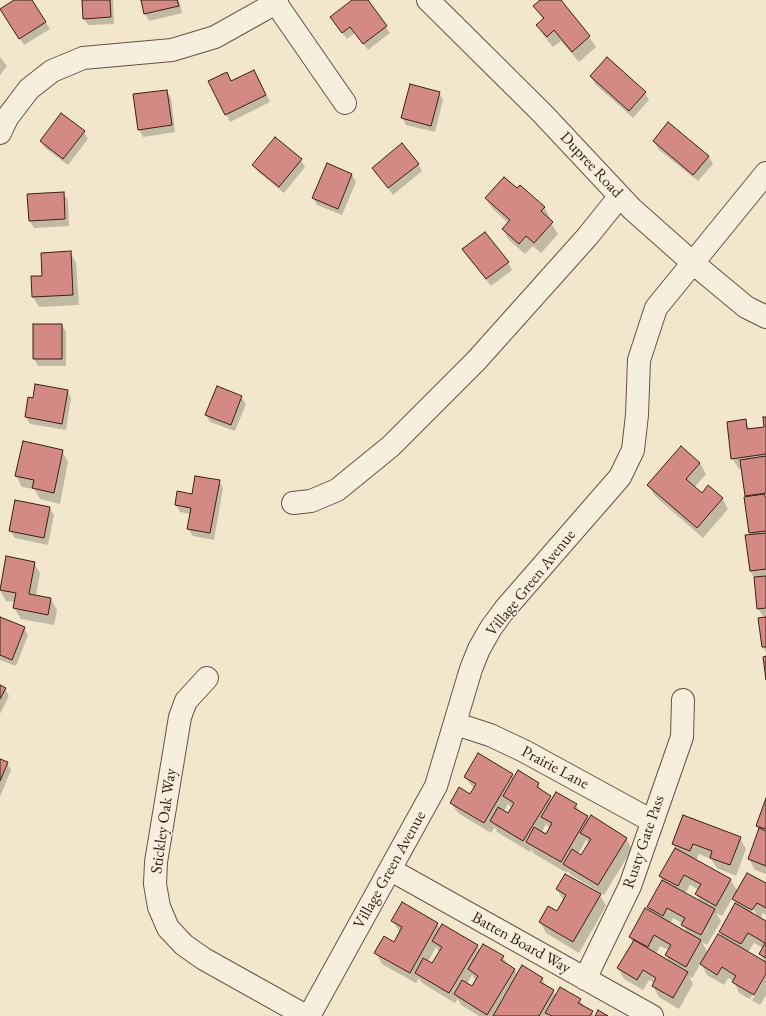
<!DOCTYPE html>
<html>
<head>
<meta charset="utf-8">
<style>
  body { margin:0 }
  canvas { display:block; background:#f2e7cd }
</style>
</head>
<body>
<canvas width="766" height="1016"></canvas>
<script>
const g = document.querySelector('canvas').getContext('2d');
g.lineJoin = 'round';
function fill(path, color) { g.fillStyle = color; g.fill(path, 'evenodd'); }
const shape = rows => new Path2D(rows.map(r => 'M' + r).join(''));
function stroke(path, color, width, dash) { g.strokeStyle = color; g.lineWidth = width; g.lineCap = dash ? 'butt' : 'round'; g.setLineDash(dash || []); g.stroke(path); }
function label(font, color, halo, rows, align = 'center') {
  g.font = font + ' "EB Garamond",serif'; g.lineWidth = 3; g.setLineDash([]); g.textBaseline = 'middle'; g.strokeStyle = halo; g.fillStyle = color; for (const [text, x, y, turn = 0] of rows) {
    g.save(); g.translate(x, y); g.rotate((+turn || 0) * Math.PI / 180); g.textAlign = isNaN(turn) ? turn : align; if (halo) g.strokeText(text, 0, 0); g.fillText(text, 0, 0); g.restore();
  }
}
const shadow = shape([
  [16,0,31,0,50,29,24,45,5,16],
  [83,0,113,0,114,24,88,25,84,18],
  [142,0,179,0,182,13,149,21,145,13],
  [354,0,366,0,390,33,368,50,355,33,347,39,335,24],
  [542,0,559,0,589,37,596,47,579,62,561,41,553,47,544,36,538,25,543,20,534,6],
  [0,57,7,66,0,75],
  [227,73,232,82,258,78,270,102,230,122,226,114],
  [591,77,645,93,649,100,633,118,595,84],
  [167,91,171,98,175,132,143,137,139,130],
  [439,93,443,100,435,132,406,125,402,117],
  [669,124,709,157,713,164,698,181,658,149,654,141],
  [84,132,88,139,68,165,45,148,41,141],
  [301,160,305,167,284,193,258,172,253,165],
  [418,164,422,171,393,195,373,168],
  [352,175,356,182,342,215,317,205,313,198],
  [517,190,544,207,550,218,549,220,558,234,541,253,533,246,525,254,509,240,503,229,508,223,493,209,486,199],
  [63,193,68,200,69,226,34,228,30,221],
  [70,252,76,263,79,305,39,307,33,297,43,277],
  [468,256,508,263,512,270,491,286],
  [62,325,66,332,66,366,38,366,34,359],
  [67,390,71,398,66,430,30,424,26,417,33,399],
  [241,397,246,404,235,431,210,422,206,415],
  [766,418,766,652,763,647,764,618,758,608,755,579,750,571,746,536,751,536,742,469,739,469,732,458,745,421,750,429,765,428],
  [62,451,68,462,60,504,40,499,34,489,22,487,16,476],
  [700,463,706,474,694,488,702,494,722,498,728,509,703,538,655,496,648,485],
  [219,481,223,488,214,540,193,536,188,529,191,514,180,512,176,505],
  [50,508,54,515,48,545,15,538,10,531],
  [34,563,40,573,36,596,51,599,57,610,54,625,21,619,14,608,15,602,6,601,0,590],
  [0,618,24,628,28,635,16,666,0,660],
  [0,686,5,689,9,696,0,714],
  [478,754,513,775,515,778,538,784,544,793,552,800,576,805,581,813,587,816,589,820,626,838,632,849,604,895,571,875,568,871,567,873,533,853,531,849,530,852,497,832,495,827,491,833,458,813,451,803,470,795,474,789,465,777],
  [508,804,512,808,508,814,504,811],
  [546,824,550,829,546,835,542,832],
  [586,840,589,844,581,856,578,854],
  [0,760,7,763,11,770,0,797],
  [766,801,766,874,755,870,749,859,759,829,757,826],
  [740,838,746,849,736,876,717,868,711,859,699,854,696,861,730,879,738,892,766,884,766,915,763,913,760,919,766,922,766,972,750,999,752,1000,766,976,766,995,760,1005,739,993,734,981,728,978,724,985,707,975,701,963,692,978,689,976,693,984,679,1009,659,997,653,986,654,983,649,980,643,990,624,979,618,968,633,943,630,937,651,913,648,907,663,880,660,876,676,848,673,844],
  [690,885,699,890,696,894,701,902,685,894],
  [733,897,738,906,720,932,723,938,708,953,702,942,707,945,721,921,716,913,722,916],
  [751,905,757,916,755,916,749,906],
  [673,918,683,924,688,934,670,924],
  [754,943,763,948,760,954,765,962,748,952],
  [660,946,669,950,666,955,670,963,656,954],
  [557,889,599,893,606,906,579,953,546,933,540,922,549,907,557,912,563,900],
  [393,921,437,924,440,929,477,946,480,951,503,957,508,965,515,970,517,974,542,979,547,987,553,991,556,996,580,1000,585,1008,592,1012,594,1016,479,1016,461,1005,458,999,455,1003,422,983,419,978,416,983,382,964,376,953,394,943,400,933],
  [436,947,439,952,433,964,428,962],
  [472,975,476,981,472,987,467,984]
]);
const building = shape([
  [14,0,32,0,46,22,19,39,0,9,14,0],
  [82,0,110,0,111,17,83,19,82,0],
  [141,0,177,0,179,6,144,14,141,0],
  [352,0,368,0,387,26,363,44,350,27,342,33,330,17,352,0],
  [540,0,561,0,590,36,572,52,554,30,547,37,536,25,544,18,533,6,540,0],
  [607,57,646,92,629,111,590,76,607,57],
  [254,70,266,95,225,115,208,81,227,72,231,81,254,70],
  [410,84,440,92,431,126,401,118,410,84],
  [167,90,172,125,138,130,133,94,167,90],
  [61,113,85,131,63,159,40,141,61,113],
  [668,122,709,156,693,175,653,141,668,122],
  [275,137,302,159,279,187,252,165,275,137],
  [402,143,419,164,388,188,372,168,402,143],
  [327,163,352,174,338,209,312,198,327,163],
  [504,177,517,188,520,185,545,207,541,211,553,222,534,243,526,236,519,244,502,229,510,220,485,198,504,177],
  [64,192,65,219,29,221,27,194,64,192],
  [485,232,509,262,486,279,462,249,485,232],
  [71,251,73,295,32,297,31,276,42,276,41,253,71,251],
  [33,324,62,324,62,359,33,359,33,324],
  [35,384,68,390,62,424,25,417,28,397,33,398,35,384],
  [217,386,242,396,231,425,205,415,217,386],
  [763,417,766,417,766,454,731,459,727,422,746,419,747,429,764,427,763,417],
  [23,441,63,450,54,493,32,488,34,480,15,476,23,441],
  [681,446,700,463,686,479,702,493,708,485,723,498,697,528,647,485,681,446],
  [766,456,766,493,745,496,740,460,766,456],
  [195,476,220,480,210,533,187,529,191,508,175,505,177,491,192,494,195,476],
  [764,494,766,498,766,531,749,533,744,497,764,494],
  [15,500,50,507,44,538,9,531,15,500],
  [766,533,766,569,750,571,745,535,766,533],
  [6,556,35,562,29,594,51,598,48,615,13,608,16,593,0,590,6,556],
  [766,576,766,608,757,609,754,577,766,576],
  [0,617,25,627,12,660,0,655,0,617],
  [766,617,766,647,762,647,758,618,766,617],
  [766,656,766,680,763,657,766,656],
  [0,685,6,688,0,699,0,685],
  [478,753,513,774,484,823,450,803,459,787,470,794,476,784,464,777,478,753],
  [0,759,8,762,0,781,0,759],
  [518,770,539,783,537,787,551,796,523,841,490,821,498,807,508,813,514,803,503,796,518,770],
  [556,792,577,804,574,808,588,816,561,862,526,842,534,827,546,834,552,823,541,817,556,792],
  [766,798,766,829,756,826,766,798],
  [591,815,627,838,598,885,563,864,572,849,581,855,591,839,580,833,591,815],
  [683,815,741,837,730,865,710,858,712,851,693,844,690,851,672,844,683,815],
  [759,828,766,831,766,866,748,859,759,828],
  [675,848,731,879,716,906,695,894,701,884,684,875,678,886,659,876,675,848],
  [747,873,766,883,766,908,757,903,752,910,732,899,747,873],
  [565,874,601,894,573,942,539,922,548,906,557,911,566,895,556,889,565,874],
  [662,880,715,909,701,935,681,925,685,918,667,908,663,916,647,907,662,880],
  [402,902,438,923,410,973,374,953,384,936,394,942,402,927,391,921,402,902],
  [735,903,766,921,766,958,759,954,765,943,748,933,741,944,719,932,735,903],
  [645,908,701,940,686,967,665,955,671,945,654,935,648,947,629,937,645,908],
  [442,924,478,945,449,993,415,973,423,958,432,963,442,947,432,941,442,924],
  [718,934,766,962,766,974,754,995,732,982,736,976,722,967,717,975,700,964,718,934],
  [634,940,688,972,673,998,652,986,656,978,643,970,637,980,617,968,634,940],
  [483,944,504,956,501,960,515,969,487,1015,454,994,462,980,472,986,478,976,468,969,483,944],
  [522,965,543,978,540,982,554,990,539,1016,493,1016,522,965],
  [560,987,581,999,578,1003,593,1011,590,1016,552,1016,545,1013,560,987],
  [598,1010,608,1016,595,1016,598,1010]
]);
const minor = shape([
  [428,0,542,113,632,209,693,263,746,307,766,317],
  [275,2,345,103],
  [0,133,7,118,29,89,52,71,83,58,172,50,215,37,265,9,277,0],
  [293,503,311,501,337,490,391,446,476,361,587,237,620,196],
  [207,678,186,701,180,717,156,862,155,884,159,907,168,928,184,945,204,959,306,1016],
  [456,724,490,735,524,751,652,821],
  [391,870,652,1016],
  [585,979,630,886,682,737,683,700],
  [309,1016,436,786,471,669,479,649,491,628,505,609,620,477,633,450,637,415,639,360,656,308,766,173]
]);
const streetNames = [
  ["Dupree Road",591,165,47],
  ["Village Green Avenue",531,583,-51],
  ["Prairie Lane",555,768,28],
  ["Stickley Oak Way",164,821,-82],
  ["Rusty Gate Pass",644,842,-71],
  ["Village Green Avenue",390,870,-61],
  ["Batten Board Way",521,943,29]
];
fill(shadow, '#0003');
fill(building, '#d48a84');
stroke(building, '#3a2015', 1);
stroke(minor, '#685243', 24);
stroke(minor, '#f7efde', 22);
label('16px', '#3a2015', '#f7efde', streetNames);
</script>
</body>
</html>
